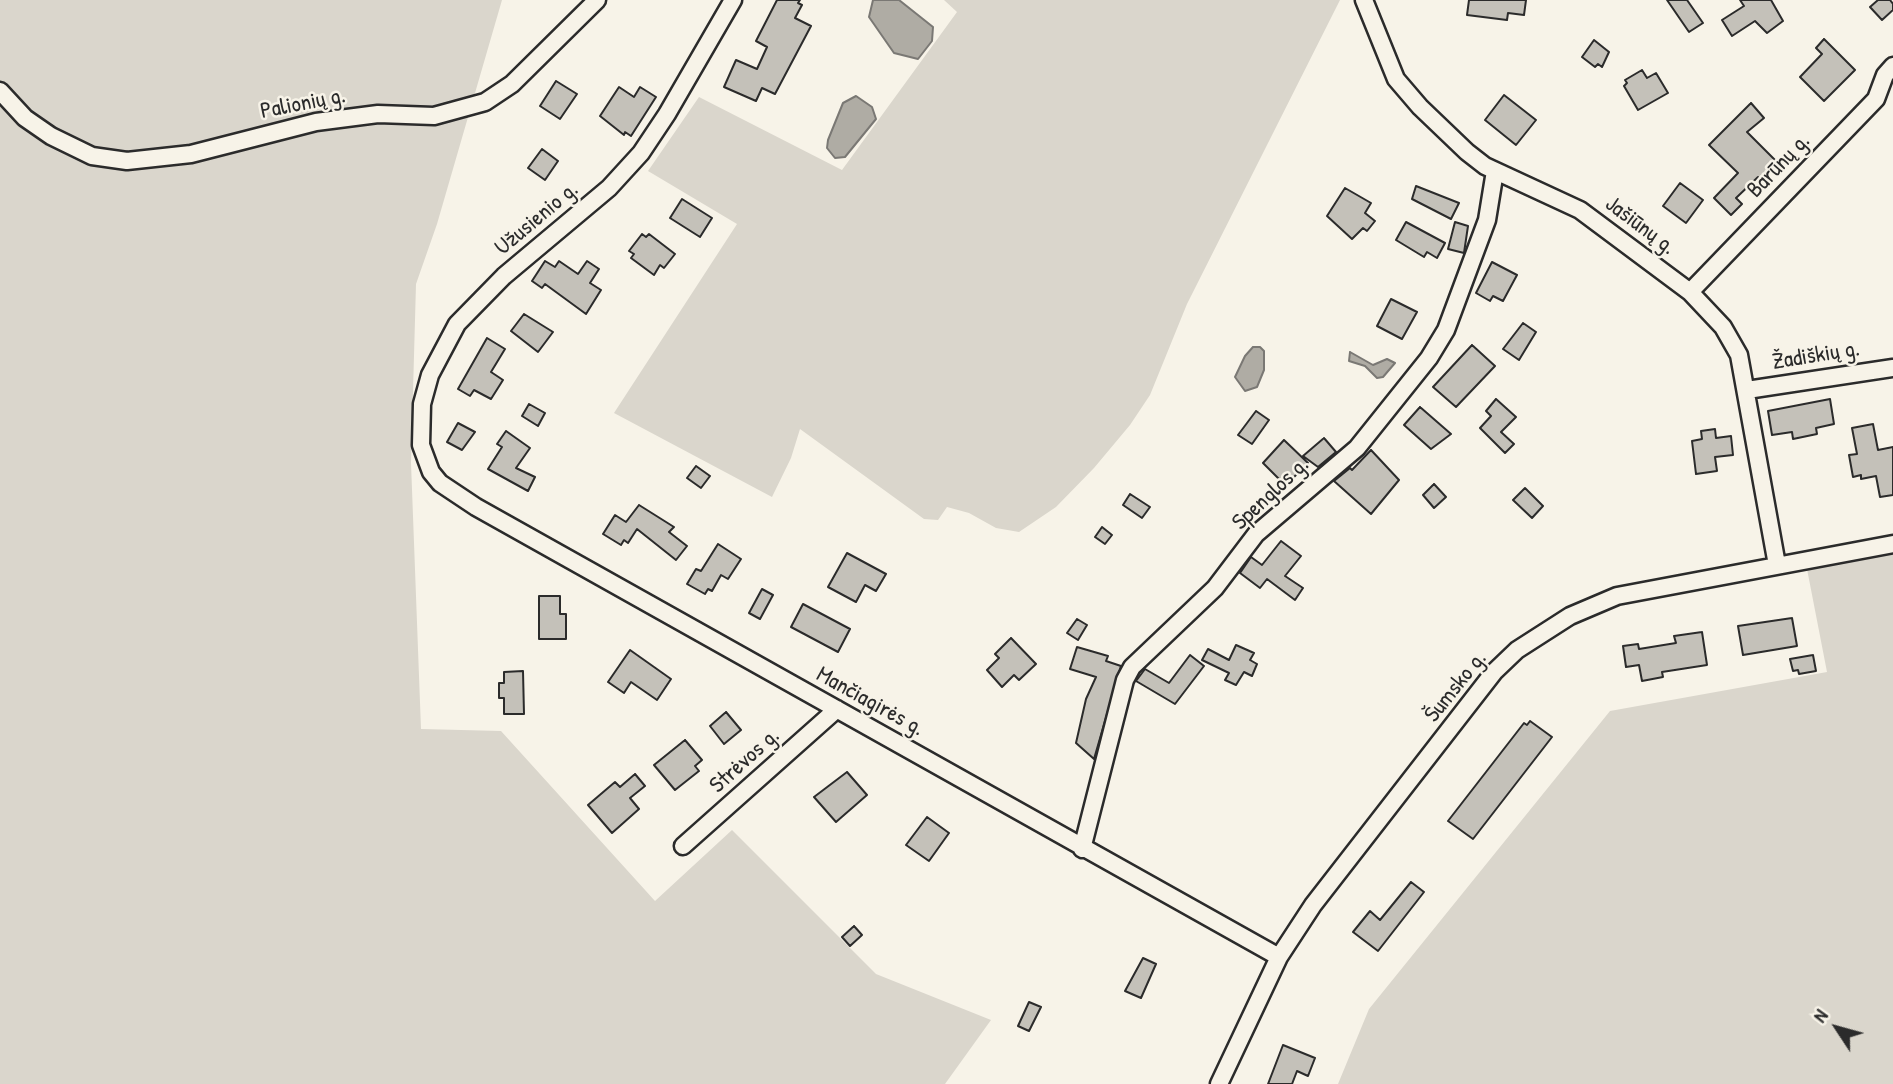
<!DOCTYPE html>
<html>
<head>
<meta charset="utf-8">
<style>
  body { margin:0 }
  #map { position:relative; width:1893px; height:1084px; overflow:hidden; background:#f7f3e8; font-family:"Patrick Hand",sans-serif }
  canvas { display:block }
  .north { position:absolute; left:1802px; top:993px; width:70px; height:70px; -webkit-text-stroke:5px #f7f3e8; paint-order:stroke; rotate:306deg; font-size:19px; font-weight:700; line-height:28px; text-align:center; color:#2b2b2b }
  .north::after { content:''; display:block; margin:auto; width:24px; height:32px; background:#2b2b2b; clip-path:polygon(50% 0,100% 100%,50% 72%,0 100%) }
</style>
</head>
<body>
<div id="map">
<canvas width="1893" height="1084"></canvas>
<div class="north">N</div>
</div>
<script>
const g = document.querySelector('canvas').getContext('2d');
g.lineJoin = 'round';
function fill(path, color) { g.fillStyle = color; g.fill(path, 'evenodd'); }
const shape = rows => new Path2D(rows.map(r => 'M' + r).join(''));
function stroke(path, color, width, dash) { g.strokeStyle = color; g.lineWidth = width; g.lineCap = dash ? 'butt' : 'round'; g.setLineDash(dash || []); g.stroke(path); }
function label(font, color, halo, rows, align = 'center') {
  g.font = font + ' "Patrick Hand",sans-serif'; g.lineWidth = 5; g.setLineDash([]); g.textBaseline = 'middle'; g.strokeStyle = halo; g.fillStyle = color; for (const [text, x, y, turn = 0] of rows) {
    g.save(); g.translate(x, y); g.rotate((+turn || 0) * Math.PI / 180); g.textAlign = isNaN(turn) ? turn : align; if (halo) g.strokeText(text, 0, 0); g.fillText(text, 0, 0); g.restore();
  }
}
const green = shape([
  [0,0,502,0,437,224,416,284,411,463,421,729,501,731,655,901,732,830,876,974,991,1020,945,1084,0,1084],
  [944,0,1340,0,1187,304,1150,395,1130,425,1094,468,1056,507,1019,532,996,528,969,513,947,507,938,520,924,519,800,429,791,458,772,497,614,413,737,224,648,171,699,97,842,170,957,12],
  [1893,553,1893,1084,1338,1084,1369,1009,1610,711,1827,672,1807,569]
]);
const water = shape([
  [873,0,899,0,933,27,932,41,918,59,894,53,869,17,873,0],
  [856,96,872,107,876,119,845,157,835,158,827,148,828,140,843,103,856,96],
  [1253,347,1260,347,1264,351,1264,370,1257,387,1245,391,1235,377,1245,356,1253,347],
  [1350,352,1373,365,1387,359,1395,363,1383,377,1377,378,1365,366,1349,361,1350,352]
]);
const building = shape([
  [777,0,800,0,798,3,802,5,795,18,811,26,775,94,762,88,756,101,724,87,736,60,757,69,767,47,756,41,777,0],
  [1469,0,1526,0,1524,15,1508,13,1507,20,1467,15,1469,0],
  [1667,0,1687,0,1703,23,1689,32,1667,0],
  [1740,0,1771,0,1783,21,1767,33,1755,21,1732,36,1722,20,1744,6,1740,0],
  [1878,0,1890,0,1893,4,1893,10,1882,20,1870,7,1878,0],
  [1824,39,1855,70,1824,101,1800,77,1822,54,1816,48,1824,39],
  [1594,40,1609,52,1602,67,1598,64,1595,67,1582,57,1594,40],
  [1642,70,1647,78,1656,73,1668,93,1638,110,1624,86,1627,83,1625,80,1642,70],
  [556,81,577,94,560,119,540,106,556,81],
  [619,87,634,97,640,87,656,97,631,136,625,132,624,135,600,116,619,87],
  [1504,95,1536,120,1516,145,1485,120,1504,95],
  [1751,103,1764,118,1747,132,1775,160,1767,167,1770,170,1760,180,1758,177,1736,198,1742,204,1731,215,1714,198,1738,173,1709,145,1751,103],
  [542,149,558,161,545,180,528,168,542,149],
  [1680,183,1703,200,1686,223,1663,206,1680,183],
  [1416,186,1459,203,1451,219,1412,199,1416,186],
  [1345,188,1371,203,1365,213,1375,221,1367,231,1363,228,1352,239,1327,216,1345,188],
  [682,199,712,218,700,237,670,218,682,199],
  [1406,222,1445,243,1437,258,1427,252,1424,257,1396,240,1406,222],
  [1455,222,1468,226,1464,253,1448,249,1455,222],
  [642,234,646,237,649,234,675,254,664,268,660,265,654,275,631,258,634,254,629,251,642,234],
  [545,261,555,267,559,261,578,274,587,261,599,269,590,283,601,290,586,314,545,284,542,288,532,281,545,261],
  [1492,262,1517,275,1503,301,1493,296,1490,301,1476,293,1492,262],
  [1391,299,1417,312,1402,339,1377,326,1391,299],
  [524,314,553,332,538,352,511,331,524,314],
  [1523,323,1536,332,1519,360,1503,349,1523,323],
  [487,338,505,349,491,372,503,380,491,399,474,390,470,396,458,389,487,338],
  [1472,345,1495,366,1456,407,1433,387,1472,345],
  [1496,399,1516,417,1501,432,1514,444,1505,453,1480,428,1491,416,1486,411,1496,399],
  [1830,399,1834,424,1816,428,1817,434,1793,439,1792,432,1772,435,1768,411,1830,399],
  [529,404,545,413,538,426,522,416,529,404],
  [1420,407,1451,434,1431,449,1404,425,1420,407],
  [1256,411,1269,420,1252,444,1238,435,1256,411],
  [458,423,475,432,462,450,447,442,458,423],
  [1873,424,1878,450,1893,447,1893,495,1880,497,1876,476,1861,479,1861,475,1853,477,1849,455,1857,454,1852,428,1873,424],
  [1715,429,1716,438,1731,436,1733,455,1715,457,1717,471,1696,474,1692,441,1702,439,1701,431,1715,429],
  [506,431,530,448,516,468,535,477,528,491,488,469,502,447,497,444,506,431],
  [1324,438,1336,452,1318,467,1303,456,1324,438],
  [1284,440,1308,463,1291,480,1287,476,1282,482,1263,463,1284,440],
  [1371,450,1399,480,1371,514,1334,481,1350,468,1352,470,1371,450],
  [696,466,710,476,701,488,687,478,696,466],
  [1434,484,1446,497,1434,508,1423,495,1434,484],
  [1525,488,1543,506,1532,518,1513,500,1525,488],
  [1130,494,1150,507,1142,518,1123,505,1130,494],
  [639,505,674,527,669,532,687,546,676,560,637,529,628,543,624,540,621,545,603,534,615,515,626,522,639,505],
  [1102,527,1112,535,1105,544,1095,537,1102,527],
  [1281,541,1301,556,1285,576,1303,588,1295,600,1267,579,1260,588,1240,573,1251,557,1262,565,1281,541],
  [718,544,741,559,728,579,721,575,712,591,708,589,705,594,687,584,696,569,701,571,718,544],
  [847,553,886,574,876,591,865,585,856,602,828,587,847,553],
  [762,589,773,595,760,619,749,613,762,589],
  [539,596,560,596,560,614,566,614,566,639,539,639,539,596],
  [803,604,850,629,838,652,791,627,803,604],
  [1792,618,1797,646,1743,655,1738,626,1792,618],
  [1077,619,1087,625,1078,640,1067,633,1077,619],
  [1702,632,1707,665,1662,672,1663,677,1642,681,1639,665,1626,667,1623,646,1638,644,1639,649,1676,643,1674,636,1702,632],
  [1011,638,1036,664,1019,680,1014,675,1002,687,987,670,999,658,995,654,1011,638],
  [1236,645,1254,653,1250,660,1257,664,1252,676,1244,672,1236,685,1225,680,1229,673,1202,660,1208,649,1229,660,1236,645],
  [1077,647,1108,656,1106,661,1121,666,1094,759,1076,743,1086,699,1096,677,1070,669,1077,647],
  [630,650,671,679,657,700,631,682,624,693,608,682,630,650],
  [1190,655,1204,666,1175,704,1136,681,1145,669,1169,683,1190,655],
  [1813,655,1816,671,1799,674,1798,670,1793,671,1790,659,1813,655],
  [523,671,524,714,504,714,504,698,499,698,499,683,504,683,504,672,523,671],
  [726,712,741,730,724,744,710,726,726,712],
  [1530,721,1552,737,1473,839,1448,821,1524,723,1527,725,1530,721],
  [685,740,702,760,695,766,699,771,675,790,654,765,685,740],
  [847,772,867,795,836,822,814,797,847,772],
  [635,774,645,786,630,798,639,809,612,833,588,805,615,782,620,787,635,774],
  [927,817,949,833,929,861,906,845,927,817],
  [1411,882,1424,892,1378,951,1353,932,1370,911,1380,920,1411,882],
  [854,926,862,935,850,946,842,937,854,926],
  [1143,958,1156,964,1141,998,1125,991,1143,958],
  [1029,1002,1041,1007,1029,1031,1018,1026,1029,1002],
  [1283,1045,1315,1058,1308,1076,1297,1071,1292,1084,1268,1084,1283,1045]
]);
const minor = shape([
  [733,0,667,114,641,153,609,188,504,276,457,324,430,375,422,404,421,445,431,472,440,483,476,507,1279,957],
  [1364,0,1396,79,1420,107,1467,152,1485,166,1580,210,1690,292,1723,327,1739,355,1777,565],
  [0,91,25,118,51,136,92,156,127,161,191,154,316,122,378,114,434,116,485,102,512,84,597,0],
  [1690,292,1876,99,1885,75,1893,66],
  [1747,390,1893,368],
  [683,846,837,709],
  [1082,849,1125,680,1132,667,1215,588,1256,534,1357,448,1429,358,1446,330,1487,220,1495,171],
  [1219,1084,1279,957,1313,905,1494,672,1517,650,1570,616,1617,596,1893,544]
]);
const streetNames = [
  ["Palionių g.",303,104,-11],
  ["Barūnų g.",1779,166,-46],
  ["Užusienio g.",537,219,-40],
  ["Jašiūnų g.",1640,226,37],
  ["Žadiškių g.",1816,356,-9],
  ["Spenglos g.",1271,494,-43],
  ["Šumsko g.",1456,687,-51],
  ["Mančiagirės g.",870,702,29],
  ["Strėvos g.",745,761,-42]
];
fill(green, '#dad6cc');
fill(water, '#afaca4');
stroke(water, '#7a7874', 2);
fill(building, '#c4c1b9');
stroke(building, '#2b2b2b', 2);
stroke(minor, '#2b2b2b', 21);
stroke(minor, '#f7f3e8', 16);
label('23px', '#2b2b2b', '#f7f3e8', streetNames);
</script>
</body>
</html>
